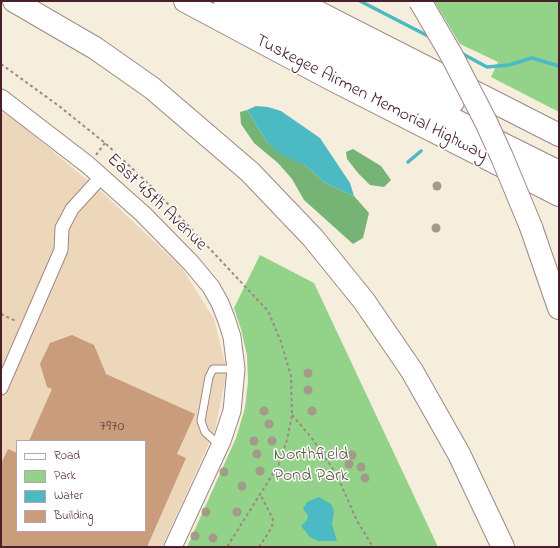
<!DOCTYPE html>
<html>
<head>
<meta charset="utf-8">
<style>
  body { margin:0 }
  #map { position:relative; width:560px; height:548px; overflow:hidden; background:#f5eedc; font-family:"Indie Flower",sans-serif }
  canvas { display:block }
  .frame { position:absolute; inset:0; border:2px solid #4a1f2b; pointer-events:none }
  .legend { position:absolute; left:16px; top:440px; width:130px; height:92px; box-sizing:border-box; background:#fff; border:1px solid #b7a5aa; margin:0; padding:5px 7px; list-style:none; font-size:12px; color:#4a1f2b }
  .legend li { display:flex; align-items:center; gap:8px; height:20px }
  .legend b { width:20px; border:1px solid #b7a5aa }
</style>
</head>
<body>
<div id="map">
<canvas width="560" height="548"></canvas>
<div class="frame"></div>
<ul class="legend">
<li><b style="height:5px;background:#fff"></b>Road</li>
<li><b style="height:11px;background:#92d289"></b>Park</li>
<li><b style="height:11px;background:#4cbac3"></b>Water</li>
<li><b style="height:11px;background:#c99c7c"></b>Building</li>
</ul>
</div>
<script>
const g = document.querySelector('canvas').getContext('2d');
g.lineJoin = 'round';
function fill(path, color) { g.fillStyle = color; g.fill(path, 'evenodd'); }
const shape = rows => new Path2D(rows.map(r => 'M' + r).join(''));
function stroke(path, color, width, dash) { g.strokeStyle = color; g.lineWidth = width; g.lineCap = dash ? 'butt' : 'round'; g.setLineDash(dash || []); g.stroke(path); }
function label(font, color, halo, rows, align = 'center') {
  g.font = font + ' "Indie Flower",sans-serif'; g.lineWidth = 3; g.setLineDash([]); g.textBaseline = 'middle'; g.strokeStyle = halo; g.fillStyle = color; for (const [text, x, y, turn = 0] of rows) {
    g.save(); g.translate(x, y); g.rotate((+turn || 0) * Math.PI / 180); g.textAlign = isNaN(turn) ? turn : align; if (halo) g.strokeText(text, 0, 0); g.fillText(text, 0, 0); g.restore();
  }
}
const built = shape([
  [1,111,25,128,105,195,182,268,214,319,227,372,215,430,162,547,1,547],
  [17,441,145,441,145,531,17,531]
]);
const green = shape([
  [434,1,559,1,559,112,491,77,498,62,460,44],
  [260,255,314,283,438,547,187,547,236,438,245,408,248,382,247,355,241,329,234,308]
]);
const forest = shape([
  [247,110,267,142,305,165,325,183,354,196,369,213,363,238,353,244,304,200,292,179,278,163,254,143,241,124,240,112],
  [353,149,381,166,391,180,384,187,370,185,358,173,347,159,346,152]
]);
const water = shape([
  [256,106,268,107,281,111,320,138,350,183,354,196,325,183,305,165,280,154,267,142,247,110],
  [319,497,331,504,334,511,332,524,337,541,318,541,310,537,301,526,307,520,308,515,303,509,307,502]
]);
const stream = shape([
  [360,1,430,37],
  [461,53,487,67,509,65,532,58,559,66],
  [408,162,421,151]
]);
const building = shape([
  [72,335,94,345,106,374,195,414,177,454,186,458,147,547,1,547,1,464,8,449,17,453,17,531,145,531,145,441,29,441,52,389,47,387,40,364,50,343]
]);
const path = shape([
  [1,64,59,106,105,143,152,187,268,311,281,342,291,376,292,415,287,440,279,464,227,547],
  [96,155,105,143],
  [1,314,16,321],
  [292,415,311,437,337,475,357,521,373,547],
  [259,547,272,527,273,519,260,494]
]);
const service = shape([
  [220,446,205,432,201,421,209,377,213,369,235,369]
]);
const minor = shape([
  [1,388,61,250,62,228,72,209,102,176]
]);
const tertiary = shape([
  [1,98,88,165,143,214,191,263,211,287,220,303,227,321,232,337,236,369,232,411,222,441,173,547]
]);
const motorway = shape([
  [14,1,95,48,152,88,250,172,313,238,364,301,412,371,459,454,503,547],
  [185,1,331,79,559,195],
  [225,1,418,102,559,172],
  [260,1,453,102],
  [296,1,559,135],
  [531,227,559,308]
]);
const motorwayBridge = shape([
  [420,1,452,56,486,122,502,157,531,227]
]);
const trees = [
  [437,186],
  [436,228],
  [308,373],
  [308,390],
  [264,411],
  [312,411],
  [269,424],
  [254,441],
  [272,441],
  [257,454],
  [352,455],
  [349,464],
  [361,467],
  [260,471],
  [224,472],
  [365,478],
  [242,486],
  [206,512],
  [237,512],
  [195,536],
  [213,538]
];
const numberNames = [
  ["7970",112,427]
];
const streetNames = [
  ["Tuskegee Airmen Memorial Highway",371,99,27],
  ["East 45th Avenue",156,203,44]
];
const parkNames = [
  ["Northfield",311,456],
  ["Pond Park",311,477]
];
fill(built, '#edd7bb');
fill(green, '#92d289');
fill(forest, '#75b475');
fill(water, '#4cbac3');
stroke(stream, '#4cbac3', 3.5);
fill(building, '#c99c7c');
stroke(service, '#a08684', 9);
stroke(minor, '#a08684', 15);
stroke(tertiary, '#a08684', 19);
stroke(motorway, '#a08684', 24);
stroke(path, '#a08684', 2, [3, 3]);
stroke(service, '#fff', 7);
stroke(minor, '#fff', 13);
stroke(tertiary, '#fff', 17);
stroke(motorway, '#fff', 22);
stroke(motorwayBridge, '#a08684', 24, []);
stroke(motorwayBridge, '#fff', 22);
g.fillStyle = '#a39a8a';
for (const [x, y] of trees) { g.beginPath(); g.arc(x, y, 4.5, 0, 2 * Math.PI); g.fill(); }
label('16px', '#6a3e3f', null, numberNames);
label('18px', '#4a1f2b', '#fff', streetNames);
label('18px', '#605547', '#fff', parkNames);
</script>
</body>
</html>
